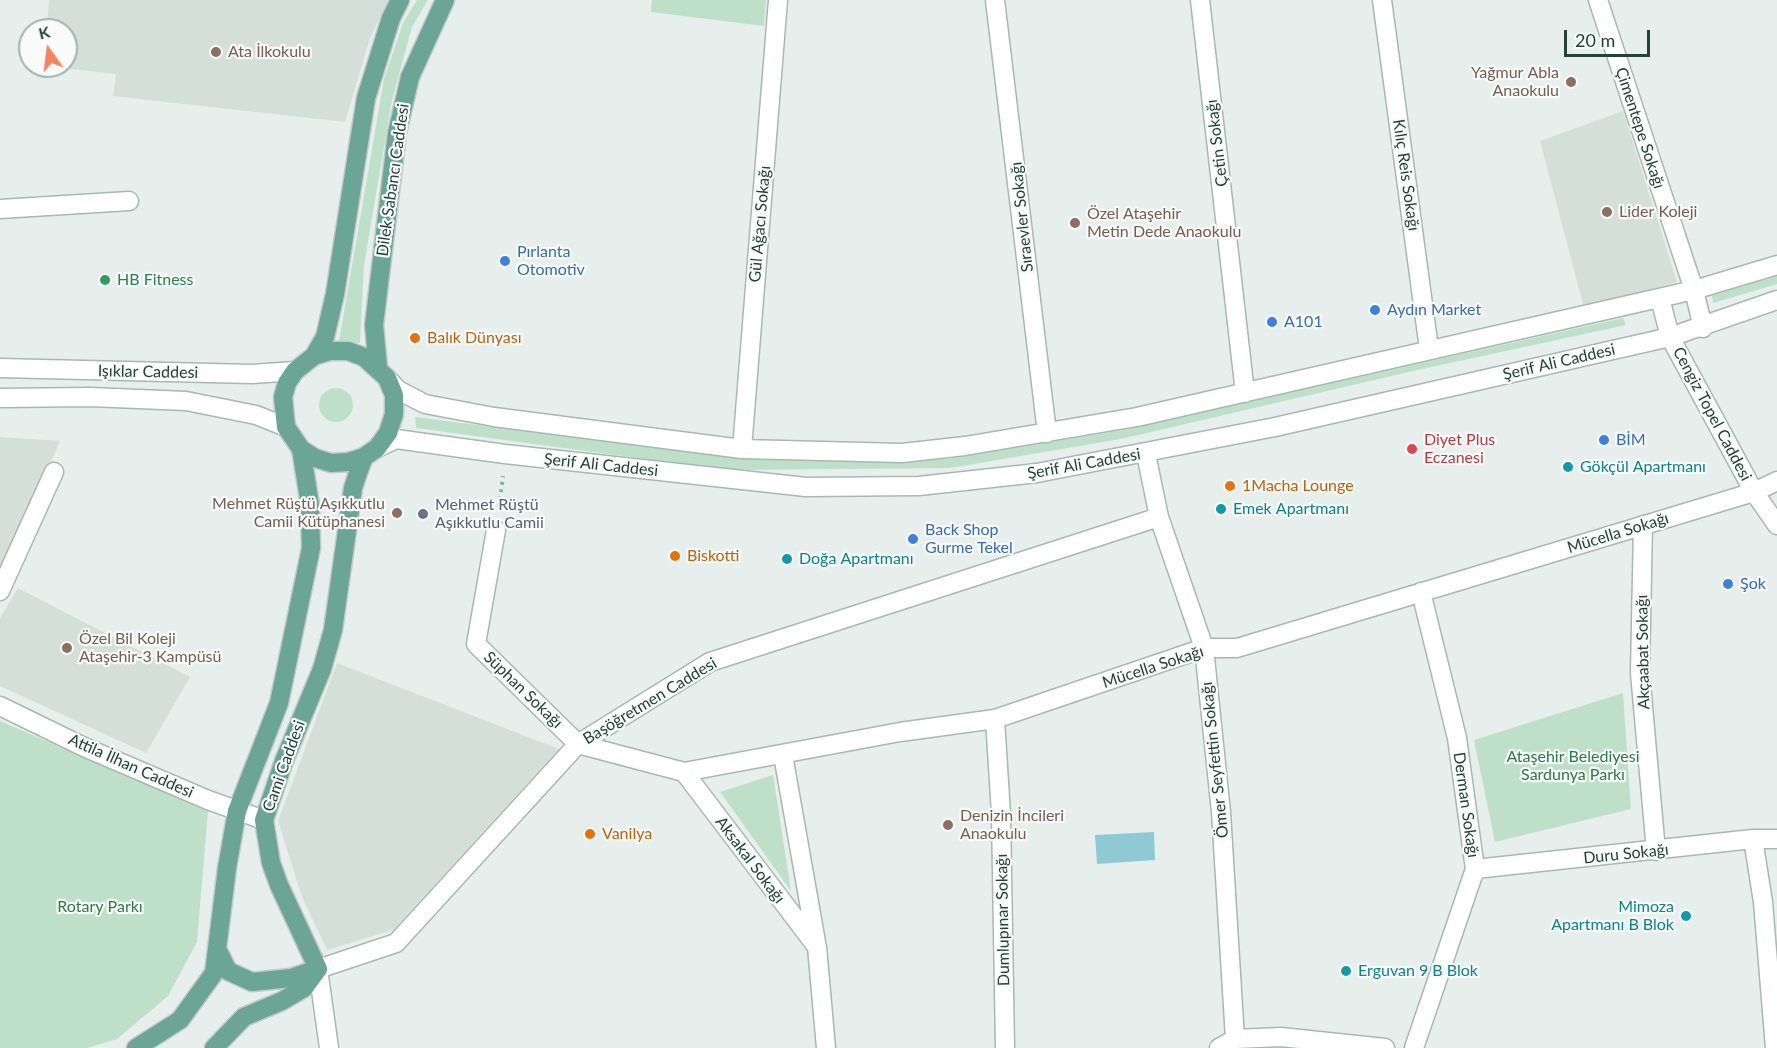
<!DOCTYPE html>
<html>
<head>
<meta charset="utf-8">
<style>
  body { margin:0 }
  #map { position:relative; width:1777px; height:1048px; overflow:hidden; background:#e6efeb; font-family:Lato,sans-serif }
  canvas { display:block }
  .north { position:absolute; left:18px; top:18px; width:60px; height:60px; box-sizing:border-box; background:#f7fbf9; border:2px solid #a3b1ad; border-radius:50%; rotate:346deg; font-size:16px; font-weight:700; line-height:24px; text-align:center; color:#24423a }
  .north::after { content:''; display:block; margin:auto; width:21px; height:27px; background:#f4845f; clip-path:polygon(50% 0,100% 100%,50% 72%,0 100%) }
  .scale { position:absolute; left:1564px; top:30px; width:86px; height:27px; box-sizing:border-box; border:3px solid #24423a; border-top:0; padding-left:8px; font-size:18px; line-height:21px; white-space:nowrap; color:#24423a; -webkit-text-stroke:4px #f7fbf9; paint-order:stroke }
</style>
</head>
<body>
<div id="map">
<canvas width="1777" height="1048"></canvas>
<div class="north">K</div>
<div class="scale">20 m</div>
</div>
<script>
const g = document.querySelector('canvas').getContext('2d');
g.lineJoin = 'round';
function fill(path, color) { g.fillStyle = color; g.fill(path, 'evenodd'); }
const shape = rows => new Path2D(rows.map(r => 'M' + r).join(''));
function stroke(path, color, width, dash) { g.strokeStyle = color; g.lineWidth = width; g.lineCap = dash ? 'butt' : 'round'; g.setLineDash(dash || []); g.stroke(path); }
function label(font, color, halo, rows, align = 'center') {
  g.font = font + ' Lato,sans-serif'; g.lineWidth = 4.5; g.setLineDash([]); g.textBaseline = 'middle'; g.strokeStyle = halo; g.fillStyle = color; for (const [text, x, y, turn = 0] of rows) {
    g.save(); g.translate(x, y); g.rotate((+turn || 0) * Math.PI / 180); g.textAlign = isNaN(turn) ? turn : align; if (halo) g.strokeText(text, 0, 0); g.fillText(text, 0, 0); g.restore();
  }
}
const built = shape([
  [49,0,389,0,370,38,345,122,113,96,116,74,46,66,66,66,66,30,47,30],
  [1623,111,1677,282,1584,308,1540,141],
  [0,437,60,441,0,576],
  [18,588,190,677,146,753,0,686,0,618],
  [337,663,559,749,393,930,327,950,302,897,278,821]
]);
const green = shape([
  [417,0,428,0,412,27,392,100,364,265,360,343,339,341,384,79,403,23],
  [652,0,766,0,764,26,651,12],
  [1777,274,1777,284,1713,303,1712,295],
  [1623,318,1626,325,1413,371,1121,439,950,468,726,470,416,428,415,417,735,458,948,459,1118,431],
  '319 405a17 17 0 1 1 34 0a17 17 0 1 1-34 0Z',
  [1623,693,1631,809,1495,842,1474,740],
  [0,721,208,811,197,942,168,996,117,1039,87,1048,0,1048],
  [773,775,791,891,720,792]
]);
const water = shape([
  [1154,832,1155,860,1097,864,1095,835]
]);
const path = shape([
  [499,507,503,476]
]);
const minor = shape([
  [995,0,1047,433],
  [1200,0,1245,393],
  [1382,0,1429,349],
  [1598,0,1694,290,1703,328],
  [0,209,129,201],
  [1660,298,1670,337,1754,492,1777,525],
  [0,368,252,374,295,371],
  [387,378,398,390,425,404,494,417,742,449,902,453,965,446,1137,417,1694,290,1777,265],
  [0,398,90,397,186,401,256,415,286,427],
  [377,448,396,439,505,454,806,487,919,486,1037,473,1275,427,1670,337,1777,300],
  [742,449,778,0],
  [1146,454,1159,517,1204,648,1221,812,1235,1039],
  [1643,525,1640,673,1656,851],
  [496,530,476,644,578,744,684,772,900,732,995,719,1204,648,1237,648,1754,492,1777,481],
  [0,591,54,472],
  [0,706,84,747,208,800,264,820],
  [995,719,1001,814,1005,1048],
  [783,755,816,942],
  [684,772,817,947,826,1048],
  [1753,839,1763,902,1775,1048],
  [1475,869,1753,839,1777,839],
  [329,1048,318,969,396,943,578,744,710,662,1159,517],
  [1219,1048,1235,1039,1281,1037,1385,1048],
  [1414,1048,1475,869,1457,738,1421,592]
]);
const major = shape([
  [314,356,325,337,335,294,366,98,391,18,400,0],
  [378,367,374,325,397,133,410,77,445,0],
  [217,949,228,971,252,982,291,978,318,969],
  [318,969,279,885,271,863,264,820,284,761,322,669,333,630,353,488,359,470,364,457,377,448,388,433,394,414,394,395,387,378,364,357,348,351,330,351,314,356,295,371,287,383,283,397,286,427,301,449,315,458,331,463,348,462,364,457],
  [136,1048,180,1020,214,973,227,868,237,811,279,703,311,548,310,505,301,449],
  [214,1048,244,1017,282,1001,304,988,318,969]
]);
const markers = [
  [216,52,6,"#8d6e63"],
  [1571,82,6,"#8d6e63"],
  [1607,212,6,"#8d6e63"],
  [1075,223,6,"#8d6e63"],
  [505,261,6,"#3f7fe0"],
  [105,280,6,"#2e9e5b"],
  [1375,310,6,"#3f7fe0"],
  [1272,322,6,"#3f7fe0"],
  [415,338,6,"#e8710a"],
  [1604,440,6,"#3f7fe0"],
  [1412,449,6,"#e0444e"],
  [1568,467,6,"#0f9aa8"],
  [1230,486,6,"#e8710a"],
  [1221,509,6,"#0f9aa8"],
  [397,513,6,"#8d6e63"],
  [423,514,6,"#6b7280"],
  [913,539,6,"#3f7fe0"],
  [675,556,6,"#e8710a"],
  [787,559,6,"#0f9aa8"],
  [1728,584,6,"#3f7fe0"],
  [67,648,6,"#8d6e63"],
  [948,825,6,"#8d6e63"],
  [590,834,6,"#e8710a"],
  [1686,916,6,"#0f9aa8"],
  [1346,971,6,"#0f9aa8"]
];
const educationNames = [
  ["Ata İlkokulu",228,52],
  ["Yağmur Abla",1559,73,"right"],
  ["Anaokulu",1559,91,"right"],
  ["Lider Koleji",1619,212],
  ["Özel Ataşehir",1087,214],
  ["Metin Dede Anaokulu",1087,232],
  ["Mehmet Rüştü Aşıkkutlu",385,504,"right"],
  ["Camii Kütüphanesi",385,522,"right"],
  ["Özel Bil Koleji",79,639],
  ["Ataşehir-3 Kampüsü",79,657],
  ["Denizin İncileri",960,816],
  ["Anaokulu",960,834]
];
const streetNames = [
  ["Çimentepe Sokağı",1640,128,72],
  ["Çetin Sokağı",1217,143,-97],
  ["Kılıç Reis Sokağı",1406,175,82],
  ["Dilek Sabancı Caddesi",393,180,-82],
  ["Sıraevler Sokağı",1022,217,-96],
  ["Gül Ağacı Sokağı",760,224,-85],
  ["Şerif Ali Caddesi",1559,362,-13],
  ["Işıklar Caddesi",148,372,1],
  ["Cengiz Topel Caddesi",1712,414,62],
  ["Şerif Ali Caddesi",1084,464,-10],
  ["Şerif Ali Caddesi",601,465,6],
  ["Mücella Sokağı",1618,533,-17],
  ["Akçaabat Sokağı",1643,652,-91],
  ["Mücella Sokağı",1153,667,-18],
  ["Süphan Sokağı",523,690,44],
  ["Başöğretmen Caddesi",650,701,-31],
  ["Ömer Seyfettin Sokağı",1215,760,-96],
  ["Attila İlhan Caddesi",131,766,24],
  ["Cami Caddesi",284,766,-70],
  ["Derman Sokağı",1466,805,82],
  ["Duru Sokağı",1626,854,-6],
  ["Aksakal Sokağı",750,860,53],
  ["Dumlupınar Sokağı",1003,920,-91]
];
const shopNames = [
  ["Pırlanta",517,252],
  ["Otomotiv",517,270],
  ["Aydın Market",1387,310],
  ["A101",1284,322],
  ["BİM",1616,440],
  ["Back Shop",925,530],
  ["Gurme Tekel",925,548],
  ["Şok",1740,584]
];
const leisureNames = [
  ["HB Fitness",117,280]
];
const foodNames = [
  ["Balık Dünyası",427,338],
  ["1Macha Lounge",1242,486],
  ["Biskotti",687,556],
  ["Vanilya",602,834]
];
const healthNames = [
  ["Diyet Plus",1424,440],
  ["Eczanesi",1424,458]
];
const cultureNames = [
  ["Gökçül Apartmanı",1580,467],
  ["Emek Apartmanı",1233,509],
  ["Doğa Apartmanı",799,559],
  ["Mimoza",1674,907,"right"],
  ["Apartmanı B Blok",1674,925,"right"],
  ["Erguvan 9 B Blok",1358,971]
];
const worshipNames = [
  ["Mehmet Rüştü",435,505],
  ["Aşıkkutlu Camii",435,523]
];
const parkNames = [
  ["Ataşehir Belediyesi",1573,757],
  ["Sardunya Parkı",1573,775],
  ["Rotary Parkı",100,907]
];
fill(built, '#d4dfda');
fill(green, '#bfe0c8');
fill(water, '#8ec9d4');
stroke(minor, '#a8b8b2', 21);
stroke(major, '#c2cac8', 21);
stroke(path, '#86b3a5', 4, [3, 4.5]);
stroke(minor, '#fff', 18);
stroke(major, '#6aa596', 18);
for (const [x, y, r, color] of markers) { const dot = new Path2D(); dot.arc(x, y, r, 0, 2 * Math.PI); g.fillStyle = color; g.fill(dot); stroke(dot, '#f7fbf9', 2); }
label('16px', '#785e54', '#f7fbf9', educationNames, 'left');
label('16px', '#24423a', '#f7fbf9', streetNames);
label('16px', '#366cbe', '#f7fbf9', shopNames, 'left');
label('16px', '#27864d', '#f7fbf9', leisureNames, 'left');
label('16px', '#c56008', '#f7fbf9', foodNames, 'left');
label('16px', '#be3a42', '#f7fbf9', healthNames, 'left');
label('16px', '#0d838f', '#f7fbf9', cultureNames, 'left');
label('16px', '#5b616d', '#f7fbf9', worshipNames, 'left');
label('16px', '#2d7a4b', '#f7fbf9', parkNames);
</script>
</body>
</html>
